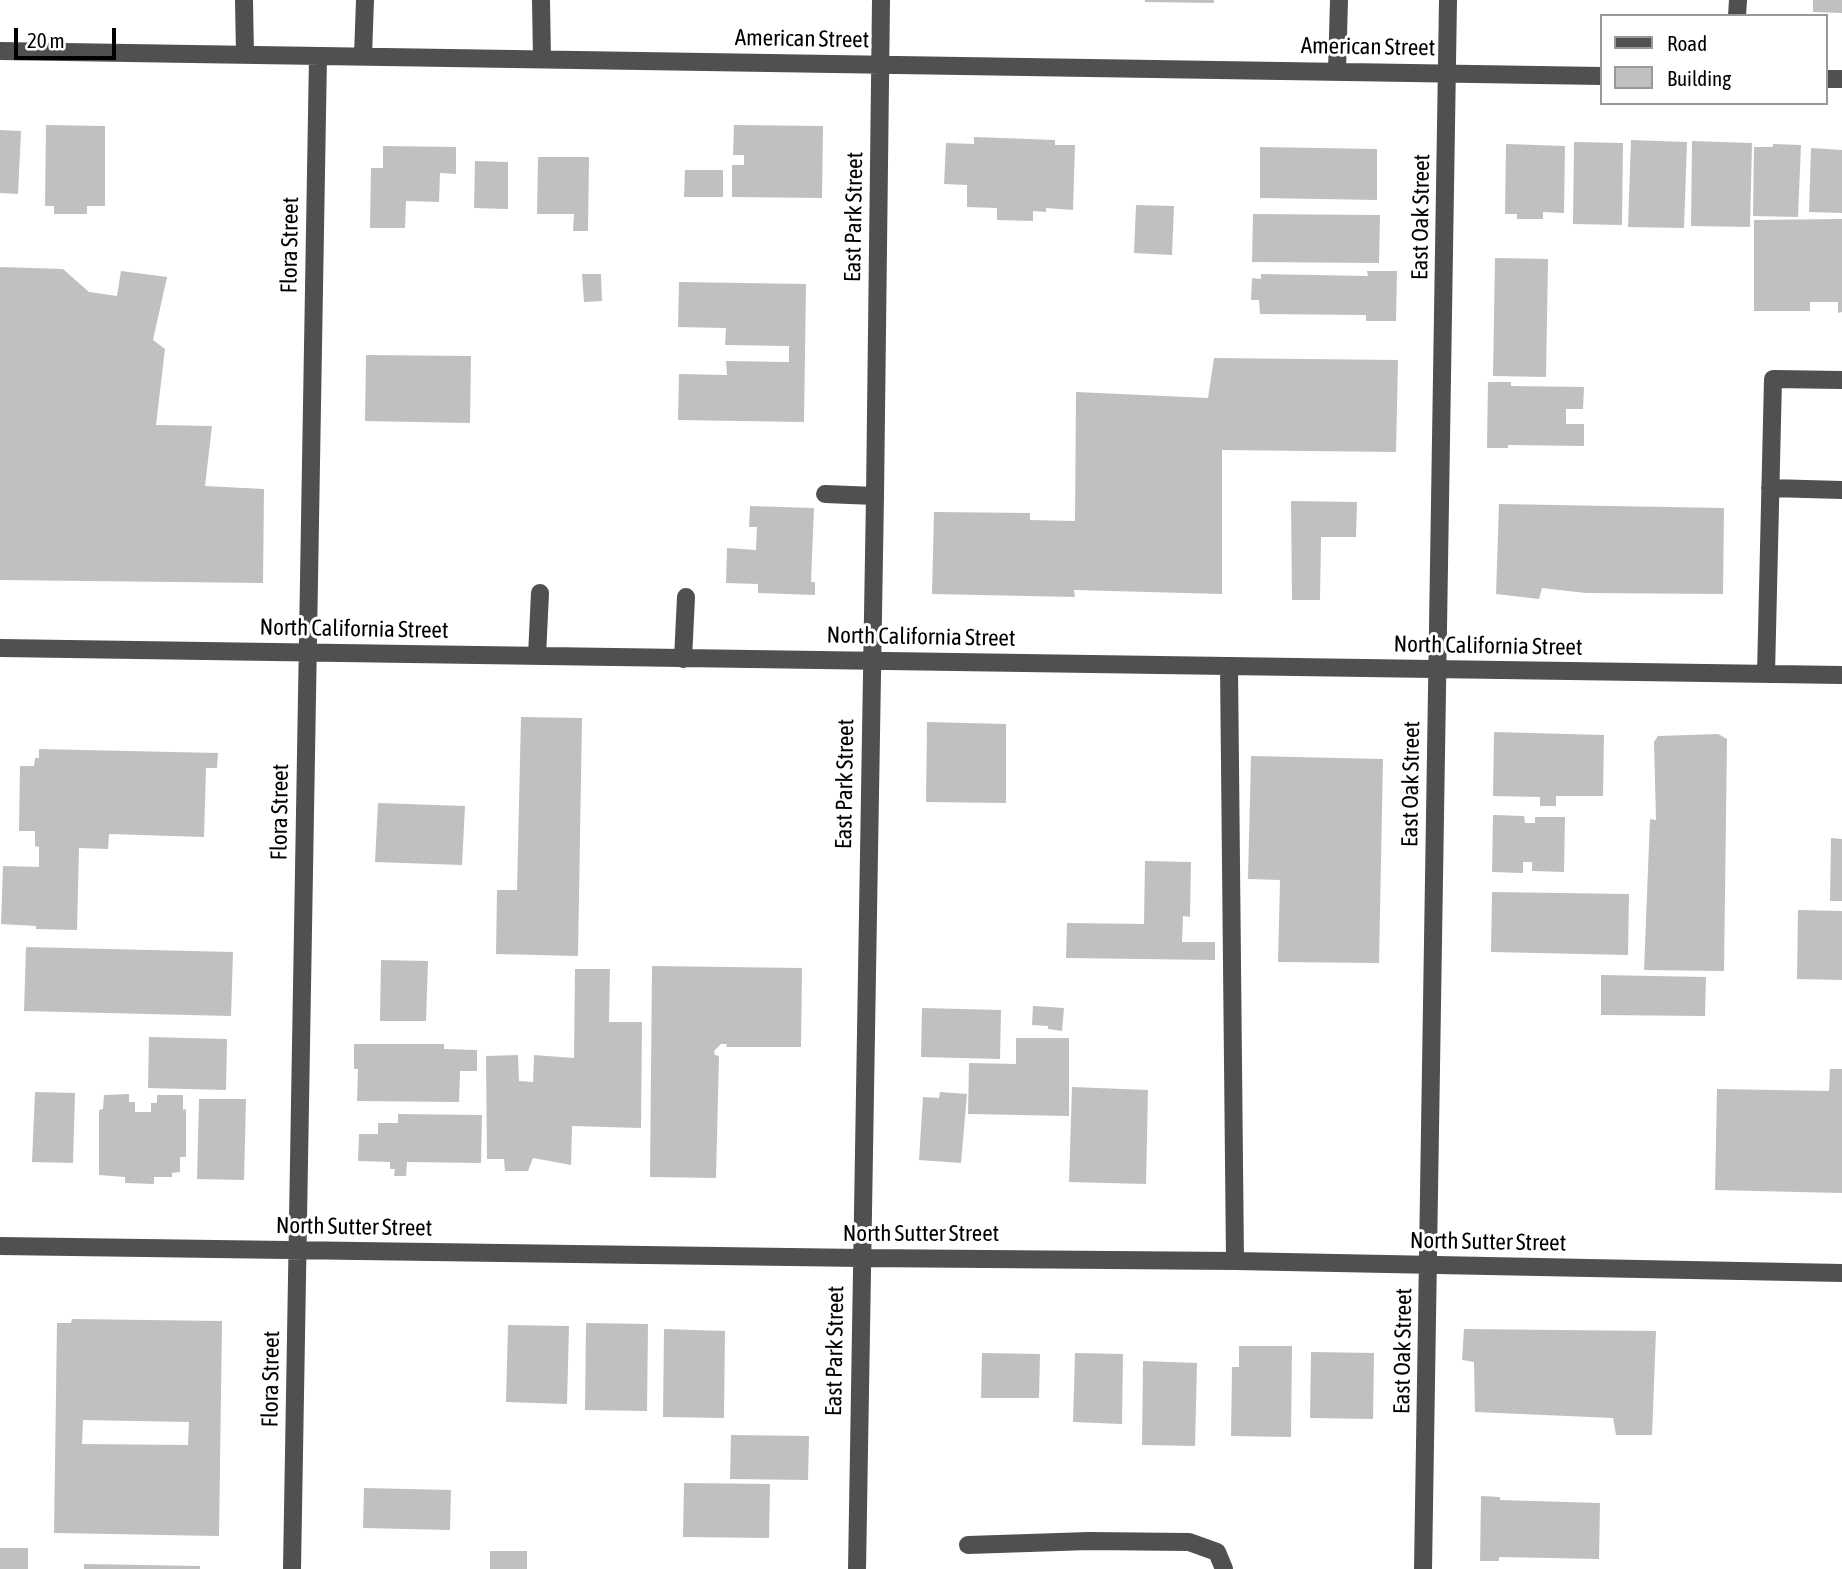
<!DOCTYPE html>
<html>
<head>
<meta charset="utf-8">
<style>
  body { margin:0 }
  #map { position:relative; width:1842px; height:1569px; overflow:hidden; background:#fff; font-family:"Asap Condensed",sans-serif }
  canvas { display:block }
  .legend { position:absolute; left:1600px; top:14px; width:228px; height:91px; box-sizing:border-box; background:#fff; border:2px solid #999; margin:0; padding:9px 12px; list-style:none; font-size:21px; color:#000 }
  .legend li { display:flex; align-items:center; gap:14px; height:35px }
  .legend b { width:35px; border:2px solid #999 }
  .scale { position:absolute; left:14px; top:28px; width:102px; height:32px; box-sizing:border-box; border:4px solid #000; border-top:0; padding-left:9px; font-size:21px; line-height:24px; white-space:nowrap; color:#000; -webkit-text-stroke:5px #fff; paint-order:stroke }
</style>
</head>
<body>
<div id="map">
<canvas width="1842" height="1569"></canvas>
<ul class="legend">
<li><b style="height:9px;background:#505050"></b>Road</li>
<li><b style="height:19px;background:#c0c0c0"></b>Building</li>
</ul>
<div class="scale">20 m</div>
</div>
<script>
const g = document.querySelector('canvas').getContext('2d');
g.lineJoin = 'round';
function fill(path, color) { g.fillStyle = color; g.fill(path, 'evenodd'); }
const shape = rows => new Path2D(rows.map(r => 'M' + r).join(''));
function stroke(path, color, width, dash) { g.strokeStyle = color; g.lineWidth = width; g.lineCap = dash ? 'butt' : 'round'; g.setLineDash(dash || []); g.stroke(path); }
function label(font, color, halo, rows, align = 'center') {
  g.font = font + ' "Asap Condensed",sans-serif'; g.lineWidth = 6; g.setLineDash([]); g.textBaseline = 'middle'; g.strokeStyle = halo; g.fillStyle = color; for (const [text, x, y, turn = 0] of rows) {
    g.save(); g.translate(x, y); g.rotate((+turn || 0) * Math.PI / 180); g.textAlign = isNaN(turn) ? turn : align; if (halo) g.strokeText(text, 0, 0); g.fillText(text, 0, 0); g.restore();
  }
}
const building = shape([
  [1145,0,1214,0,1214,3,1145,2],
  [1813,0,1842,0,1842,13,1813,12],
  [46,125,105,126,105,206,87,206,87,214,54,214,54,206,45,206],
  [734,125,823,126,822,198,732,197,732,165,744,165,744,155,733,155],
  [0,130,21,131,18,194,0,193],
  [974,137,1055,140,1055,145,1075,145,1073,210,1046,208,1046,212,1033,211,1033,221,997,220,997,208,967,207,967,185,944,184,946,143,974,144],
  [1631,140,1687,142,1684,228,1628,227],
  [1692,141,1752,143,1750,227,1691,226],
  [1574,142,1623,143,1622,225,1573,224],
  [1506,144,1565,146,1564,213,1543,212,1543,219,1517,219,1517,214,1505,214],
  [1773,144,1801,145,1798,217,1753,216,1754,147,1773,147],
  [383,146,456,147,456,174,440,173,439,202,406,201,405,228,370,228,371,168,383,168],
  [1260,147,1377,149,1377,200,1260,198],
  [1811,148,1842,150,1842,213,1809,212],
  [538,157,589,157,588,231,573,231,574,214,537,214],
  [475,161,508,162,508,209,474,208],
  [685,170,723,170,723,197,684,197],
  [1136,205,1174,206,1172,255,1134,253],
  [1253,214,1380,215,1379,263,1252,262],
  [1842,219,1842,312,1838,313,1838,302,1810,302,1810,311,1754,311,1754,220],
  [1495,258,1548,259,1546,377,1493,376],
  [0,267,63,269,89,292,117,296,121,271,167,277,153,340,165,349,156,425,212,426,205,486,264,489,263,583,0,580],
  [1367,271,1397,271,1396,321,1366,321,1366,315,1260,314,1259,300,1251,300,1252,278,1261,279,1261,274,1368,276],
  [582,274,601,274,602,301,584,302],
  [679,282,806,284,804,422,678,420,679,374,727,375,726,361,789,362,789,346,725,345,726,328,678,327],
  [366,355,471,356,470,423,365,421],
  [1214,358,1398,360,1396,452,1222,450,1222,594,1074,590,1075,597,932,594,934,512,1030,513,1030,520,1075,521,1076,392,1208,398],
  [1488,382,1511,382,1511,386,1584,387,1583,409,1566,409,1566,424,1584,424,1584,446,1508,445,1508,448,1487,448],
  [1291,501,1357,502,1356,537,1321,537,1320,600,1292,600],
  [1499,504,1724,508,1723,594,1586,593,1542,588,1539,599,1496,594],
  [750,506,814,508,811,582,815,582,815,595,758,593,758,584,726,583,727,548,756,550,757,527,749,527],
  [521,717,582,718,578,956,496,954,497,890,517,890],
  [927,722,1006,724,1006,803,926,802],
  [1494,732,1604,735,1603,796,1556,796,1556,806,1540,806,1540,797,1493,796],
  [1718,734,1727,739,1724,971,1644,970,1650,819,1656,820,1654,742,1658,736],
  [39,749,218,753,217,768,206,768,204,837,109,834,108,849,79,848,77,930,36,929,36,926,1,924,3,866,39,867,39,847,35,846,35,831,19,831,20,766,34,766,35,758,39,758],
  [1251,756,1383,759,1379,963,1278,962,1280,880,1248,879],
  [378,803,465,806,462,865,375,862],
  [1493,815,1524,816,1525,823,1535,823,1535,817,1565,817,1564,872,1532,871,1532,862,1523,862,1523,873,1492,872],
  [1831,838,1842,839,1842,901,1830,901],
  [1145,861,1191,862,1190,917,1183,916,1182,942,1215,942,1215,960,1066,958,1067,923,1144,924],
  [1492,892,1629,894,1628,955,1491,952],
  [1798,910,1842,911,1842,980,1797,979],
  [26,947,233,952,231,1016,24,1011],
  [381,960,428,961,426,1021,380,1021],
  [652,966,802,968,801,1047,726,1047,727,1044,721,1044,714,1051,715,1055,719,1056,716,1178,650,1177],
  [575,969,610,969,609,1022,642,1022,641,1128,572,1126,571,1165,533,1158,528,1171,505,1171,504,1159,487,1159,486,1056,518,1055,519,1081,533,1082,534,1055,574,1058],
  [1601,975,1706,977,1705,1016,1601,1015],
  [1033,1006,1064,1008,1062,1031,1048,1029,1048,1026,1032,1025],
  [922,1008,1001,1010,1000,1059,921,1057],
  [149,1037,227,1039,226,1090,148,1088],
  [1016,1038,1069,1038,1069,1116,968,1114,969,1063,1016,1064],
  [354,1044,444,1044,444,1049,477,1050,477,1071,460,1071,459,1102,357,1101,358,1069,354,1069],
  [1830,1069,1842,1069,1842,1193,1715,1190,1717,1089,1829,1091],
  [1072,1087,1148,1090,1146,1184,1069,1182],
  [35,1092,75,1093,73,1163,32,1162],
  [940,1092,967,1094,961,1163,919,1160,923,1097,939,1098],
  [129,1094,129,1102,135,1102,135,1112,151,1112,151,1103,157,1103,157,1095,183,1095,183,1110,186,1109,186,1157,180,1157,180,1172,172,1173,172,1177,154,1177,154,1184,125,1183,125,1177,99,1175,99,1110,103,1109,104,1095],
  [199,1099,246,1099,244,1180,197,1179],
  [398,1114,482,1115,481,1163,407,1162,406,1176,394,1176,395,1169,390,1169,390,1162,358,1161,359,1134,378,1134,378,1123,398,1123],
  [72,1319,222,1321,219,1536,54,1533,57,1323,71,1323],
  [83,1420,189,1422,188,1445,82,1444],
  [586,1323,648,1324,647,1411,585,1410],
  [508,1325,569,1326,567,1404,506,1402],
  [664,1329,725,1331,724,1418,663,1417],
  [1464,1329,1656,1331,1652,1435,1616,1435,1613,1418,1475,1412,1474,1362,1462,1360],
  [1239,1346,1292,1346,1291,1437,1231,1436,1232,1367,1239,1367],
  [1311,1352,1374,1353,1373,1419,1310,1418],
  [982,1353,1040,1354,1039,1398,981,1398],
  [1075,1353,1123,1354,1122,1424,1073,1422],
  [1143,1361,1197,1363,1195,1446,1142,1445],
  [731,1435,809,1436,808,1480,730,1479],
  [684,1483,770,1484,769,1538,683,1537],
  [364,1488,451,1490,450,1530,363,1528],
  [1481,1496,1500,1497,1500,1500,1600,1503,1599,1559,1499,1557,1499,1561,1480,1561],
  [0,1548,28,1548,28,1569,0,1569],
  [490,1551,527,1551,527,1569,490,1569],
  [84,1564,200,1566,200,1569,84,1569]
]);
const minor = shape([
  [244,0,245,54],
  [541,0,542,59],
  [1737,16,1738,0],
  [0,51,1602,76],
  [363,56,365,0],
  [1337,71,1339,0],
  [1826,79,1842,79],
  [1770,488,1842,490],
  [825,494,875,496],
  [0,648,1842,675],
  [537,656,540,593],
  [683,659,686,597],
  [1229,666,1235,1261],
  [1766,674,1773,379,1842,380],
  [0,1246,861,1258,1235,1261,1842,1273],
  [968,1545,1089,1541,1189,1542,1217,1552,1224,1569],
  [292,1569,318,56],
  [857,1569,875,496,881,0],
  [1423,1569,1448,0]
]);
const streetNames = [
  ["American Street",802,39,1],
  ["American Street",1368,47,1],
  ["East Park Street",854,217,-89],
  ["East Oak Street",1421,217,-89],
  ["Flora Street",290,245,-89],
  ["North California Street",354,629,1],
  ["North California Street",921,637,1],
  ["North California Street",1488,646,1],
  ["East Park Street",845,784,-89],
  ["East Oak Street",1411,784,-89],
  ["Flora Street",280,812,-89],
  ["North Sutter Street",354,1227,1],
  ["North Sutter Street",921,1234],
  ["North Sutter Street",1488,1242,1],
  ["East Park Street",835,1351,-89],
  ["East Oak Street",1403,1351,-89],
  ["Flora Street",271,1379,-89]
];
fill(building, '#c0c0c0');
stroke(minor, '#505050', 18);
label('23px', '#000', '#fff', streetNames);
</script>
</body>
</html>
